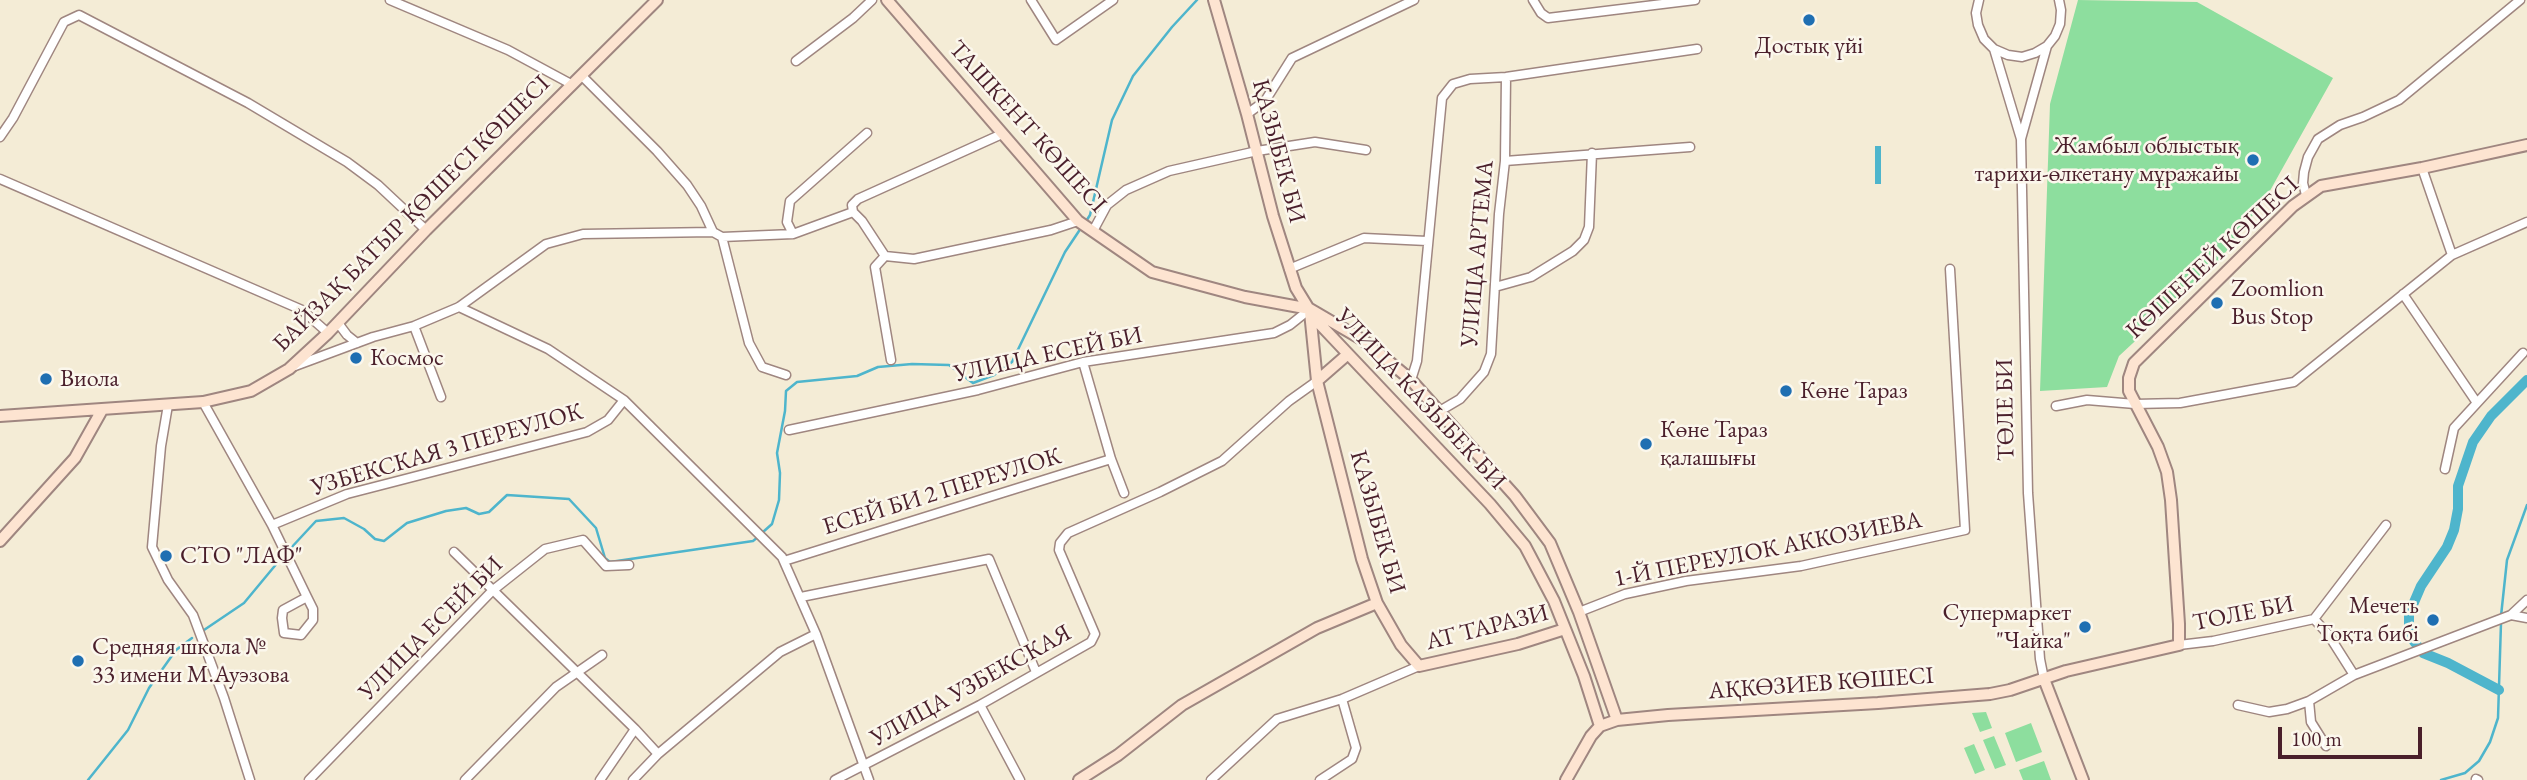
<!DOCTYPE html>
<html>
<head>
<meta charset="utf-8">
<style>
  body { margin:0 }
  #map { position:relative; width:2527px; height:780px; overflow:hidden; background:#f4ecd6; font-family:"EB Garamond",serif }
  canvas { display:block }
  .scale { position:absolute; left:2278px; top:727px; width:144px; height:32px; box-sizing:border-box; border:4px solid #4a1f2b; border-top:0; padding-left:9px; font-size:21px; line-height:24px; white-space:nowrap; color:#4a1f2b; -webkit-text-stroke:5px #fbf7ec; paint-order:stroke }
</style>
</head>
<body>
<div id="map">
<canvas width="2527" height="780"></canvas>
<div class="scale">100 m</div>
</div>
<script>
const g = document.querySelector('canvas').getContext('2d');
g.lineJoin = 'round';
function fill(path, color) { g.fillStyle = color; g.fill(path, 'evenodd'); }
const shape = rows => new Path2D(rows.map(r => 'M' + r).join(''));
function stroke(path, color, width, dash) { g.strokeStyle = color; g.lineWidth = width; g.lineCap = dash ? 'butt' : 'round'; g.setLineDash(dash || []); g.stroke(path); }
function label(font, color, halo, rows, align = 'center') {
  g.font = font + ' "EB Garamond",serif'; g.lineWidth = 5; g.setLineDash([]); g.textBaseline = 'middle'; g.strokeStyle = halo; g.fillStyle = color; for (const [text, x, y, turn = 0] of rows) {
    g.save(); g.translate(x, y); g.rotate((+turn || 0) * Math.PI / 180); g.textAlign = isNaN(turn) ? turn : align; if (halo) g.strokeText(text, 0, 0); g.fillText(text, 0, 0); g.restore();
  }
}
const green = shape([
  [2078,0,2197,2,2333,78,2267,196,2214,268,2119,356,2107,387,2040,391,2050,104],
  [1986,712,1992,728,1980,732,1972,713],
  [2031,723,2042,752,2016,762,2005,733],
  [1994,736,2006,765,1995,769,1983,740],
  [1974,744,1985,770,1975,774,1964,748],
  [2044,761,2051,780,2023,780,2019,770]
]);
const water = shape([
  [1875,146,1881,146,1881,184,1875,184]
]);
const stream = shape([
  [1085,223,1090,215,1112,120,1133,76,1172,27,1197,0],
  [763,532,772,524,779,500,780,473,777,453,785,411,786,391,797,382,857,376,878,367,912,364,949,365,973,383,994,375,1012,362,1065,252,1081,228],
  [290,549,316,521,344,518,364,529,375,539,384,541,407,523,446,511,466,508,479,514,489,512,507,495,569,499,596,528,605,558,610,562,753,541,758,537],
  [2501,616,2507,560,2527,505],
  [204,630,244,603,283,556],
  [88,780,128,730,149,688,176,650,192,638],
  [2441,780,2465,773,2479,761,2490,742,2498,718,2501,623]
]);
const canal = shape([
  [2499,690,2448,663,2423,653,2409,635,2409,614,2421,586,2447,547,2454,530,2458,509,2458,486,2473,442,2491,416,2527,380]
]);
const street = shape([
  [390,0,508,50,571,84],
  [1031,0,1056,40,1113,0],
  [1533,0,1541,13,1548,18,1695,0],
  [1979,0,1976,13,1978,25,1984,39,1994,49,2008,55,2022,57,2035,53,2047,46,2055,36,2060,24,2061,10,2059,0],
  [1994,49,2021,139,2028,493,2040,659,2044,679],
  [796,61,853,18,872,0],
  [581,75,657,151,687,185,701,206,713,232],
  [1247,114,1265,101,1292,58,1414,0],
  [0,137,13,118,64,22,79,15,248,103,347,162,378,185,426,230],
  [2021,139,2047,46],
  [1505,161,1690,147],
  [2422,168,2452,255],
  [0,179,302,310,328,333],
  [2306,195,2303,183,2304,172,2308,157,2318,139,2340,125,2363,117,2399,100,2520,0],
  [853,212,852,205,858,199,1002,134],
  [1093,231,1107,205,1126,190,1169,171,1257,151,1315,142,1366,150],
  [793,234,787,222,790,201,867,133],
  [722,237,749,343,762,367,786,375],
  [1289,269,1364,238,1427,241],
  [1495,287,1531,277,1573,251,1584,240,1589,227,1592,153],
  [2403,294,2477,403],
  [459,307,548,349,624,400,782,557,816,634,869,780],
  [338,323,347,335,357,343],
  [414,326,441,397],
  [891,360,875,267,885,256,914,259,1051,230,1078,221],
  [1083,362,1111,459,1124,493],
  [295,366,373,337,414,326,459,307,546,244,583,234,713,232,722,237,793,234,853,212,862,221,885,256],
  [1411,380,1417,361,1442,98,1453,84,1470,79,1506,77,1697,49],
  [203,402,272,525,307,597,313,609,313,620,301,635,284,633,282,618,283,610,307,597],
  [168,405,161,446,152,547,168,580,193,615,224,698,250,780],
  [2056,406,2087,400,2135,404,2180,403,2294,382,2452,255,2527,222],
  [1438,412,1460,399,1484,372,1491,354,1499,214,1505,161,1506,77],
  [789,430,978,390,1083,362,1274,333,1290,325,1310,309],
  [2445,469,2454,428,2523,353],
  [272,525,347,494,587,432,608,420,624,400],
  [454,552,635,729,658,754,780,652,816,634],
  [784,561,1111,459],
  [801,597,989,559,1036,672],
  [1579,612,1625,594,1686,581,1801,566,1965,530,1950,269],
  [2511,615,2527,618],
  [2314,619,2386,525],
  [2314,619,2328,634,2354,675],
  [2179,645,2213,641,2314,619],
  [980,705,1020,780],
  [2238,705,2269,712,2287,709,2309,701],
  [2326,746,2311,722,2309,701,2354,675,2511,615,2527,600],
  [2476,779,2478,780],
  [309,780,492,591,545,549,583,540,606,566,629,565],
  [465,780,556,687,602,655],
  [600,780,635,729],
  [633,780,658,754],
  [835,780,980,705,1091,642,1095,634,1059,550,1060,543,1068,533,1160,492,1222,461,1289,401,1317,381],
  [1211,780,1277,719,1342,699,1419,666],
  [1320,780,1352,759,1356,748,1342,699]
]);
const secondary = shape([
  [887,0,1078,221,1152,272,1245,297,1310,309,1363,340,1411,380,1515,496,1550,543,1579,612,1617,720],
  [1214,0,1247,114,1273,216,1296,288,1315,319,1490,504,1525,546,1554,601,1584,676,1600,726],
  [1310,312,1317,381,1362,559,1377,603,1401,645,1419,666,1518,644,1565,629],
  [1317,381,1348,354],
  [0,416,203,402,251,391,289,369,328,333,426,230,657,0],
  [0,541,75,458,102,410],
  [2044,679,2083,780],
  [1600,726,1617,720,1668,715,1878,703,1990,694,2010,690,2066,671,2179,645,2179,624,2171,500,2167,472,2158,447,2129,391,2129,378,2134,363,2293,206,2321,186,2422,168,2527,145],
  [1079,780,1118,755,1182,705,1317,628,1377,603],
  [1566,780,1591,736,1600,726]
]);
const markers = [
  [1809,20,7,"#1f6fb2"],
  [2253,160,7,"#1f6fb2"],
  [2217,303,7,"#1f6fb2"],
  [356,358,7,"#1f6fb2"],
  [46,379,7,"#1f6fb2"],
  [1786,391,7,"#1f6fb2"],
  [1646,444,7,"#1f6fb2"],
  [166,556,7,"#1f6fb2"],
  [2433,620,7,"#1f6fb2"],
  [2085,627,7,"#1f6fb2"],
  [78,661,7,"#1f6fb2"]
];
const poiNames = [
  ["Достық үйі",1809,46,"center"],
  ["Жамбыл облыстық",2239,146,"right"],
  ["тарихи-өлкетану мұражайы",2239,174,"right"],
  ["Zoomlion",2231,289],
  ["Bus Stop",2231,317],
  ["Космос",370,358],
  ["Виола",60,379],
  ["Көне Тараз",1800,391],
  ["Көне Тараз",1660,430],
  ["қалашығы",1660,458],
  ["СТО \"ЛАФ\"",180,556],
  ["Мечеть",2419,606,"right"],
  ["Тоқта бибі",2419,634,"right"],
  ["Супермаркет",2071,613,"right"],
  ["\"Чайка\"",2071,641,"right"],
  ["Средняя школа №",92,647],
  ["33 имени М.Ауэзова",92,675]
];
const streetNames = [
  ["ТАШКЕНТ КӨШЕСІ",1027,127,48],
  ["ҚАЗЫБЕК БИ",1278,151,75],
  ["БАЙЗАҚ БАТЫР ҚӨШЕСІ КӨШЕСІ",412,214,-45],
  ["УЛИЦА АРТЕМА",1478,254,-85],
  ["КӨШЕНЕЙ КӨШЕСІ",2213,258,-43],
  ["УЛИЦА ЕСЕЙ БИ",1048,355,-12],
  ["УЛИЦА КАЗЫБЕК БИ",1420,399,47],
  ["ТӨЛЕ БИ",2006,410,-91],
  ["УЗБЕКСКАЯ 3 ПЕРЕУЛОК",447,450,-16],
  ["ЕСЕЙ БИ 2 ПЕРЕУЛОК",942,492,-17],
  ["КАЗЫБЕК БИ",1377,522,74],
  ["1-Й ПЕРЕУЛОК АККОЗИЕВА",1768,550,-11],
  ["ТОЛЕ БИ",2243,614,-11],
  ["АТ ТАРАЗИ",1487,628,-14],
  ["УЛИЦА ЕСЕЙ БИ",431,629,-45],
  ["АҚКӨЗИЕВ КӨШЕСІ",1821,684,-4],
  ["УЛИЦА УЗБЕКСКАЯ",971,686,-29]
];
fill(green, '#8dde9e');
fill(water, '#4eb5cc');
stroke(stream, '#4eb5cc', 2.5);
stroke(canal, '#4eb5cc', 10);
stroke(street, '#9f8680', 11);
stroke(secondary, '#9f8680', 14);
stroke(street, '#fff', 8);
stroke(secondary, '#fde4d1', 10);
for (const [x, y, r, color] of markers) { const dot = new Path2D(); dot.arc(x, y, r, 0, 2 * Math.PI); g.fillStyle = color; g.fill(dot); stroke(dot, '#fbf7ec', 2.5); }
label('24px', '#4a1f2b', '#fbf7ec', poiNames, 'left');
label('24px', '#4a1f2b', '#fbf7ec', streetNames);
</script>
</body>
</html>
